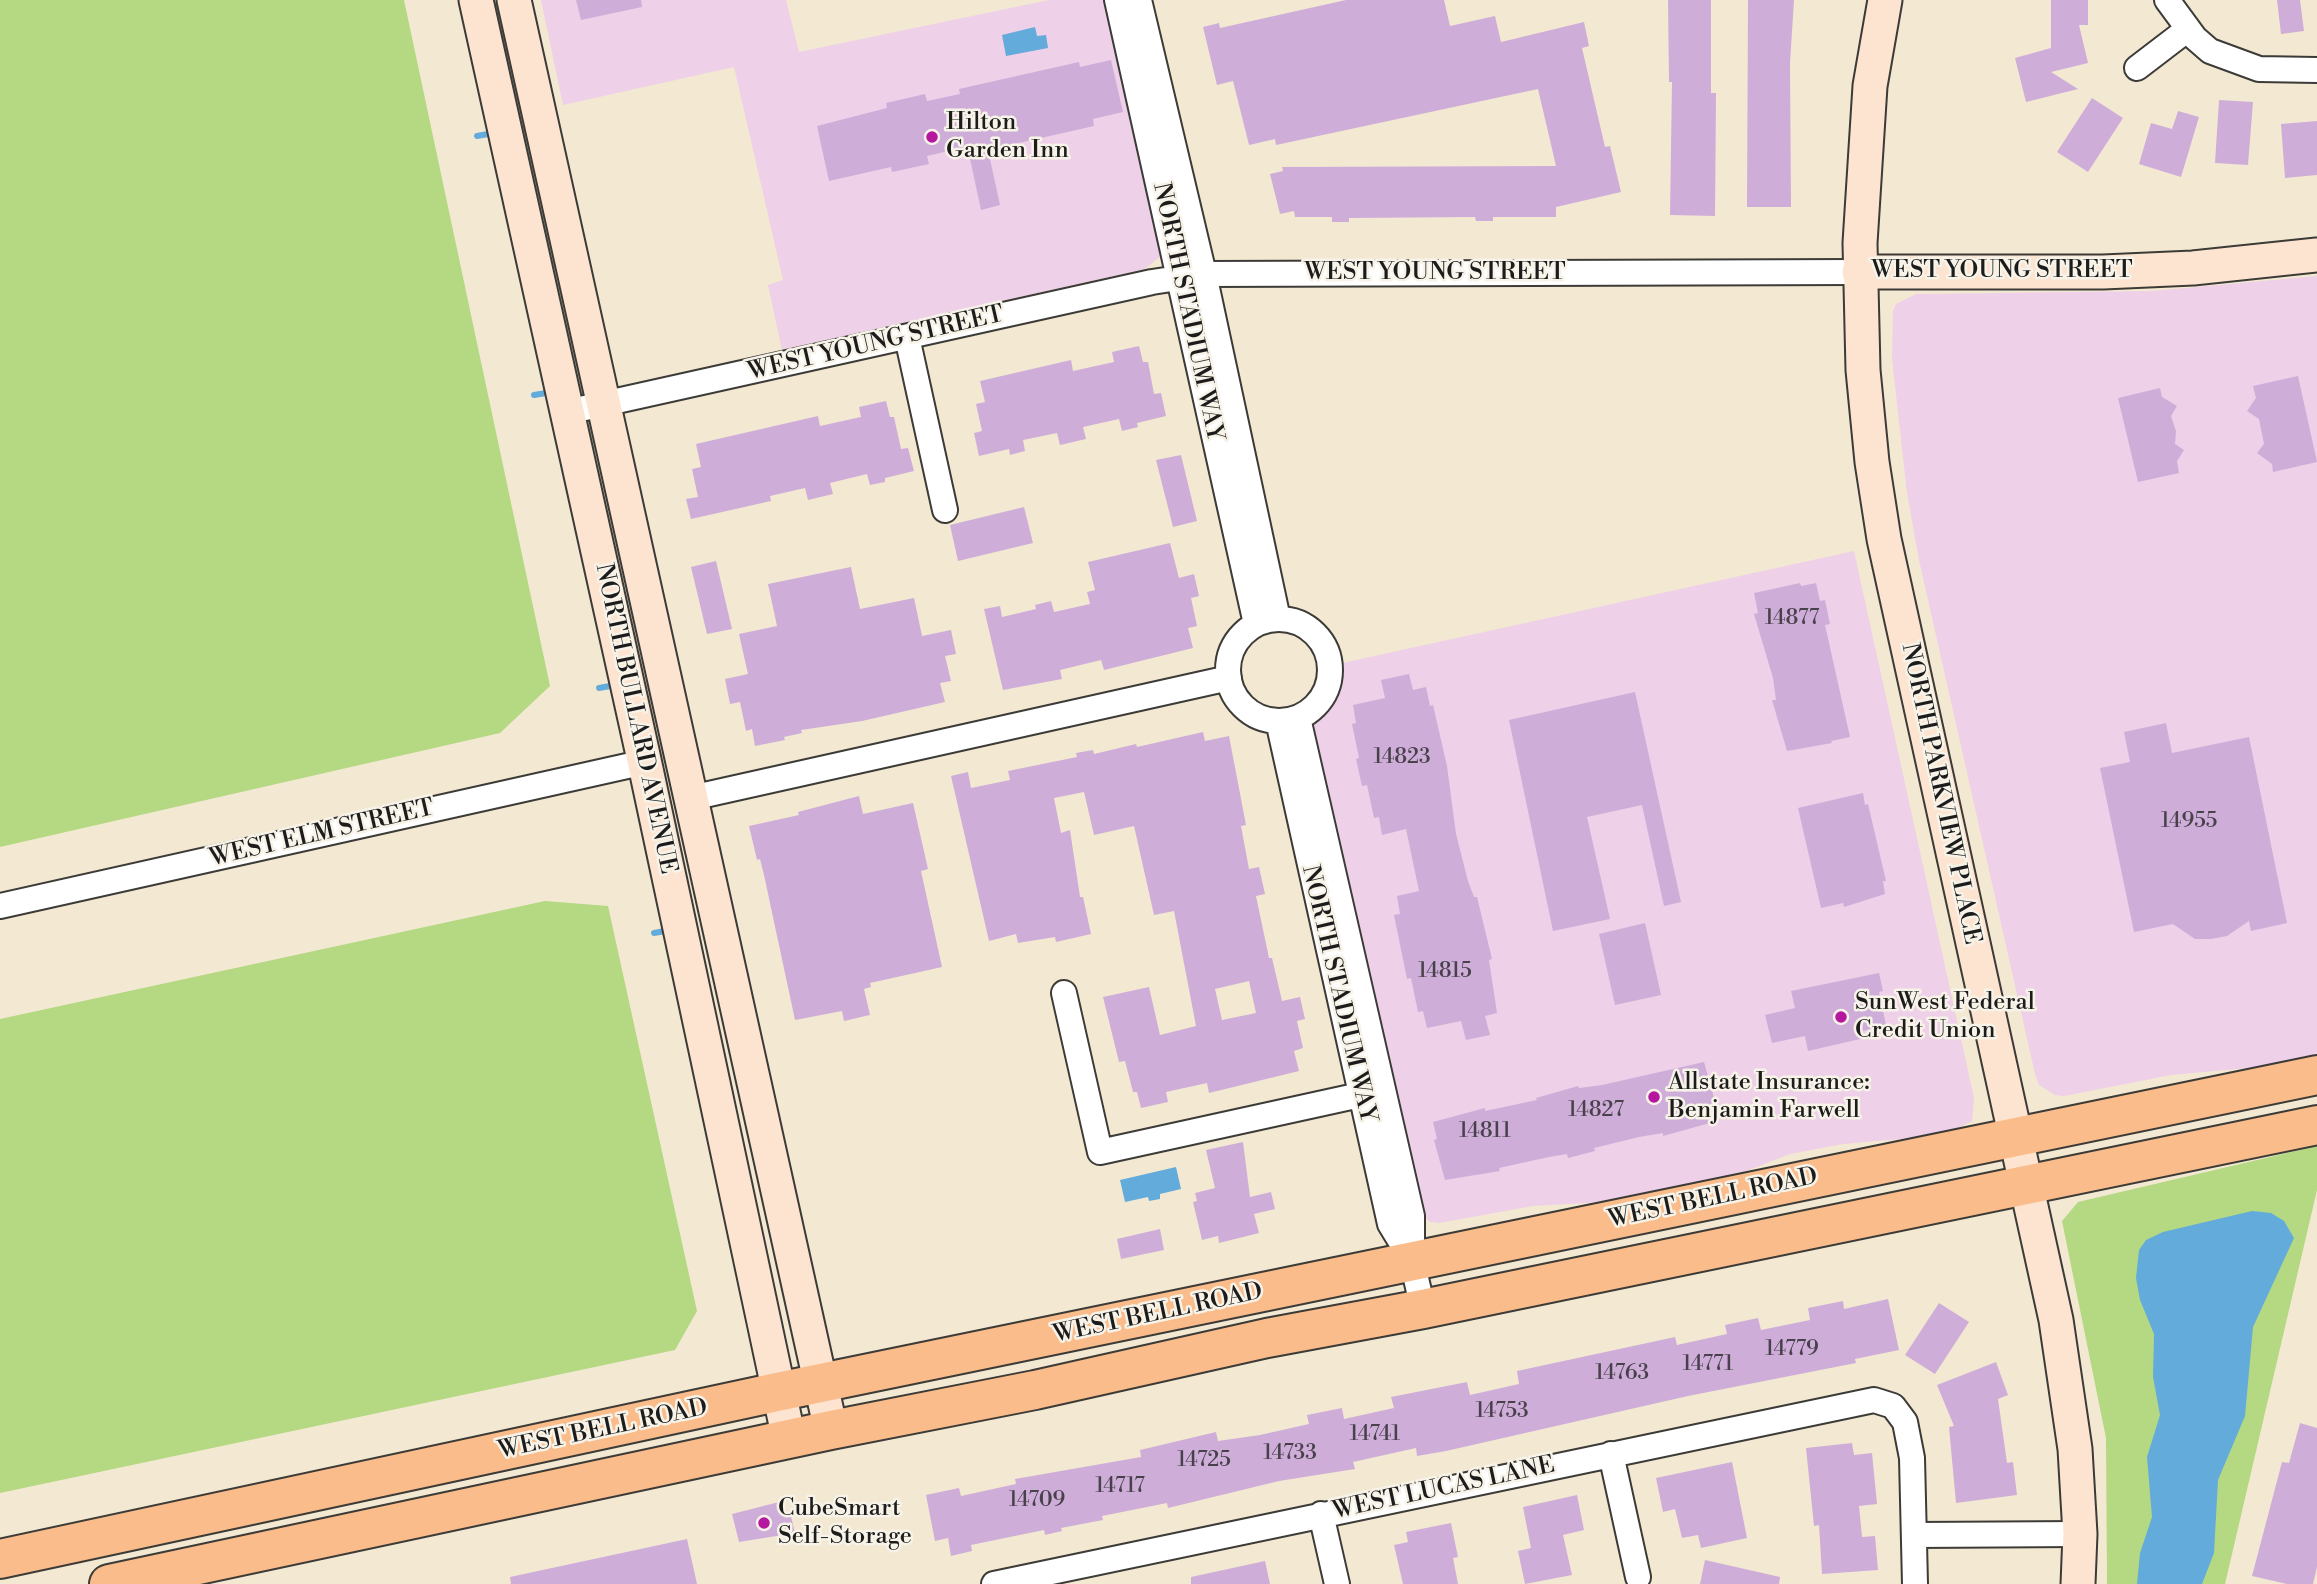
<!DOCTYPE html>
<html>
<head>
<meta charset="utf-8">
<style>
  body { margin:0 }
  canvas { display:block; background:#f3e8d2 }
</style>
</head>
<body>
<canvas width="2317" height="1584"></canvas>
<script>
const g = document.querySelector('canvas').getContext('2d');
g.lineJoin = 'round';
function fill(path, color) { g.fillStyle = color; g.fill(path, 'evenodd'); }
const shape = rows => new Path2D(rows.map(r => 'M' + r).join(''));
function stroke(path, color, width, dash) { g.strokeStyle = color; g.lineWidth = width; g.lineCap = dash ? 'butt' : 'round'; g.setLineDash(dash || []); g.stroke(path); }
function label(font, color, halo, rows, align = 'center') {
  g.font = font + ' "Libre Bodoni",serif'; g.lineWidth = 5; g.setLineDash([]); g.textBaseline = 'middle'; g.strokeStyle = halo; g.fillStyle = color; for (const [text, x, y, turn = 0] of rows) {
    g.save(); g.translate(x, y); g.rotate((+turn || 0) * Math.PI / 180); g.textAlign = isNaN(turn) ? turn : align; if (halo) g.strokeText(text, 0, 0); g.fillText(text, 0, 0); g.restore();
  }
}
const built = shape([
  [541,0,786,0,799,52,1049,0,1104,0,1163,247,1161,256,1145,269,782,350,768,285,783,280,734,67,563,105],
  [2317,276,2317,1056,2270,1066,2171,1075,2064,1096,2055,1095,2039,1085,2035,1074,1919,560,1907,493,1892,358,1893,311,1896,304,1916,294,2152,291],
  [1854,551,1974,1098,1972,1121,1945,1135,1843,1144,1790,1154,1723,1180,1622,1201,1533,1206,1439,1223,1430,1222,1421,1214,1398,1114,1391,1063,1309,725,1337,687,1338,664]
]);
const green = shape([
  [0,0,404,0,550,686,500,733,0,847],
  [545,901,608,906,697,1311,675,1350,0,1493,0,1019],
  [2317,1146,2317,1190,2225,1584,2107,1584,2106,1438,2062,1221,2078,1202]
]);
const water = shape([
  [1035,27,1037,36,1046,35,1048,48,1006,56,1002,35],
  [1176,1167,1181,1189,1160,1194,1160,1199,1149,1201,1148,1197,1125,1202,1120,1180],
  [2252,1211,2271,1213,2284,1221,2294,1238,2253,1327,2245,1416,2218,1480,2214,1553,2202,1584,2137,1584,2140,1553,2152,1517,2147,1457,2160,1415,2153,1377,2154,1334,2140,1300,2136,1278,2139,1250,2146,1240,2163,1232]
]);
const stream = shape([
  [477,136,488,134],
  [534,395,546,393],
  [599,688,610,686],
  [654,933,665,931]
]);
const building = shape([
  [576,0,641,0,642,7,581,20],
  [1346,0,1444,0,1450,26,1495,16,1501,42,1584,22,1589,46,1582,48,1605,147,1610,146,1621,192,1556,207,1556,217,1493,217,1493,221,1476,221,1475,217,1349,218,1349,222,1332,222,1332,217,1295,217,1294,211,1280,214,1270,174,1283,171,1282,167,1556,166,1538,89,1276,145,1275,139,1249,145,1233,81,1217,85,1203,27,1219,23,1220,28],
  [1668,0,1711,0,1711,93,1716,93,1715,216,1670,215,1672,82,1669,82],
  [1748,0,1794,0,1790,63,1791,207,1747,207],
  [2051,0,2088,0,2088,25,2079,25,2088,63,2051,72,2078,89,2026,102,2015,58,2051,48],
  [2277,0,2300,0,2304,31,2281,34],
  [1111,60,1123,112,1093,119,1094,126,988,150,1000,205,981,210,969,154,962,156,961,148,927,156,929,164,892,172,891,167,829,181,817,126,887,108,886,103,925,94,927,101,960,94,959,89,1079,62,1080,67],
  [2092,98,2123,118,2088,172,2057,152],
  [2219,100,2253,102,2248,165,2215,163],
  [2178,111,2199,117,2181,177,2139,164,2151,123,2172,129],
  [2317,121,2317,175,2285,178,2281,124],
  [1139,346,1143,362,1148,362,1154,394,1161,393,1166,416,1137,423,1138,427,1122,431,1119,419,1083,427,1086,439,1060,445,1057,433,1023,440,1025,451,1010,455,1009,449,979,456,974,433,982,431,976,404,985,402,980,381,1071,360,1073,371,1114,362,1112,352],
  [2298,376,2317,462,2273,472,2272,464,2257,453,2264,444,2259,419,2247,411,2256,398,2253,386],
  [2160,388,2162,397,2177,406,2171,416,2176,431,2175,444,2184,450,2177,461,2179,473,2138,482,2118,398],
  [886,401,890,417,894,417,901,449,908,448,914,471,885,478,885,482,870,485,867,474,830,483,833,494,808,500,805,488,770,496,771,501,691,519,686,499,698,497,692,469,701,467,696,444,818,416,820,426,861,417,859,407],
  [1181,455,1197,521,1173,527,1156,460],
  [1024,507,1033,543,958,561,950,525],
  [1170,543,1179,578,1194,574,1199,596,1191,598,1197,626,1188,628,1193,648,1104,670,1101,660,1060,670,1062,679,1003,690,984,609,1000,606,1002,617,1036,609,1035,605,1051,601,1054,612,1090,604,1087,592,1095,590,1088,562],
  [716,561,732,629,707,634,691,567],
  [851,567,860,609,914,598,922,636,951,630,956,654,945,656,951,681,940,683,945,702,862,721,801,730,802,733,784,737,785,740,755,746,752,729,746,731,740,702,730,704,725,679,748,674,739,634,777,626,768,584],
  [1800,583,1801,586,1816,583,1820,601,1825,600,1830,624,1825,625,1850,737,1831,741,1832,743,1787,751,1772,700,1776,700,1773,678,1754,614,1758,613,1754,593],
  [1409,674,1413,690,1426,687,1430,706,1433,705,1447,766,1456,834,1468,881,1474,897,1477,897,1492,959,1489,960,1497,1013,1485,1016,1490,1035,1466,1040,1461,1021,1427,1028,1423,1011,1418,1012,1411,978,1407,979,1394,915,1400,914,1397,896,1419,891,1406,829,1382,835,1379,817,1374,818,1367,785,1362,786,1356,759,1359,758,1352,724,1356,723,1353,705,1385,698,1381,680],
  [1635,692,1681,902,1664,906,1642,805,1587,817,1610,919,1553,931,1509,720],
  [2166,723,2172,753,2249,737,2287,923,2251,931,2249,921,2227,936,2211,939,2195,939,2173,924,2134,932,2100,768,2130,762,2124,732],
  [1203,732,1205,741,1229,736,1246,825,1241,826,1249,869,1259,867,1265,894,1256,896,1269,958,1272,958,1282,1001,1300,997,1305,1019,1297,1021,1303,1048,1294,1051,1299,1071,1209,1093,1207,1083,1166,1092,1168,1102,1141,1108,1137,1092,1133,1092,1125,1061,1119,1062,1103,997,1149,987,1160,1035,1196,1026,1174,911,1154,915,1134,826,1094,835,1084,792,1054,798,1061,833,1070,830,1080,897,1083,897,1091,934,1056,942,1055,937,1018,943,1016,934,989,941,951,776,968,772,971,788,1010,780,1008,771,1077,757,1076,753,1093,750,1094,754,1136,744,1137,747],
  [1249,981,1256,1013,1222,1020,1215,989],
  [1863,793,1865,805,1868,804,1886,881,1883,881,1885,894,1844,907,1843,903,1821,908,1798,808],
  [859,796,863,814,913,803,928,869,921,871,942,967,870,983,871,987,864,989,870,1015,844,1021,842,1011,795,1020,764,875,760,859,757,860,749,826,799,815,798,812],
  [1645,923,1661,995,1615,1005,1599,934],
  [1879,973,1883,991,1879,992,1886,1025,1859,1032,1860,1039,1808,1051,1805,1036,1772,1043,1765,1015,1795,1008,1791,991],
  [1704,1062,1716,1105,1713,1105,1717,1121,1663,1136,1663,1133,1639,1137,1594,1148,1595,1151,1568,1158,1567,1154,1549,1157,1499,1168,1500,1171,1445,1180,1434,1140,1437,1139,1433,1122,1485,1108,1485,1111,1537,1100,1536,1098,1578,1086,1579,1088,1602,1085],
  [1243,1142,1250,1197,1271,1192,1275,1209,1254,1214,1259,1233,1219,1243,1218,1236,1202,1240,1193,1202,1197,1201,1195,1193,1215,1188,1206,1150],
  [1160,1229,1164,1250,1121,1259,1117,1239],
  [1888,1299,1899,1350,1855,1359,1856,1363,1688,1396,1446,1451,1417,1456,1416,1448,1353,1462,1355,1469,1279,1481,1168,1508,1167,1503,1102,1516,1103,1520,1061,1528,1062,1531,1045,1535,1044,1530,971,1545,972,1551,951,1556,948,1538,935,1541,926,1495,959,1488,961,1496,1016,1484,1015,1479,1141,1457,1140,1450,1216,1432,1218,1441,1260,1435,1309,1424,1307,1415,1342,1408,1344,1419,1394,1408,1391,1397,1467,1382,1470,1395,1519,1384,1517,1371,1675,1337,1677,1345,1727,1334,1725,1325,1758,1318,1761,1330,1810,1320,1808,1308,1843,1301,1844,1309],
  [1939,1303,1969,1322,1935,1374,1905,1355],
  [1996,1362,2008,1395,1998,1399,2007,1463,2013,1462,2017,1495,1956,1503,1949,1427,1954,1426,1937,1385],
  [2300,1423,2317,1428,2317,1567,2313,1584,2287,1584,2252,1576,2282,1462,2289,1463],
  [1852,1443,1854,1455,1872,1453,1877,1504,1859,1506,1862,1537,1875,1536,1878,1570,1822,1574,1819,1525,1814,1526,1806,1448],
  [1732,1462,1747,1538,1701,1548,1698,1535,1682,1538,1675,1509,1663,1512,1656,1478],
  [1577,1495,1584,1530,1563,1535,1572,1575,1525,1584,1518,1551,1531,1548,1523,1507],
  [783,1501,786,1512,790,1512,795,1533,739,1542,732,1514],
  [1451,1523,1458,1557,1453,1558,1458,1584,1403,1584,1394,1545,1408,1542,1406,1532],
  [687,1539,697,1584,511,1584,510,1577],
  [1705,1560,1780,1577,1779,1584,1700,1584],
  [1265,1561,1270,1584,1191,1584,1191,1577]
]);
const street = shape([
  [1117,0,1256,624],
  [1139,0,1204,274,1278,619],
  [2167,0,2195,38,2210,51,2259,69,2317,70],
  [2137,68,2188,29],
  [907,337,945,510],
  [567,412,1152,282,1204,274,1859,272],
  '1228 670a51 51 0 1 1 102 0a51 51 0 1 1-102 0Z',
  [1298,718,1412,1216,1412,1261,1423,1309],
  [1278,721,1390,1224,1412,1260],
  [691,798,1229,678],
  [0,906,645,762],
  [1064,993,1100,1152,1360,1095],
  [1611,1454,1638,1577],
  [1321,1514,1337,1584],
  [1915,1535,2080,1534],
  [994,1584,1874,1400,1893,1406,1905,1422,1912,1458,1915,1584]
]);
const secondary = shape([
  [476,0,643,755,789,1439],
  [514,0,831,1430],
  [1885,0,1870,86,1860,243,1863,370,1872,462,1884,539,2056,1320,2075,1449,2080,1534,2078,1584],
  [1859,272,2103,272,2193,268,2317,255]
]);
const primary = shape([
  [0,1559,777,1392,2317,1075],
  [109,1584,831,1430,1035,1390,1267,1338,1423,1309,2317,1125]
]);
const markers = [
  [932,137,7,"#b5179e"],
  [1841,1017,7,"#b5179e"],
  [1654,1097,7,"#b5179e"],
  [764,1523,7,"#b5179e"]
];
const numberNames = [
  ["14877",1792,619],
  ["14823",1402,758],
  ["14955",2189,822],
  ["14815",1445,972],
  ["14827",1596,1111],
  ["14811",1485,1132],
  ["14779",1792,1350],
  ["14771",1708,1365],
  ["14763",1622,1374],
  ["14753",1502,1412],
  ["14741",1375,1435],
  ["14733",1290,1454],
  ["14725",1204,1461],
  ["14717",1120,1487],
  ["14709",1037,1501]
];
const poiNames = [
  ["Hilton",946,123],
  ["Garden Inn",946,151],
  ["SunWest Federal",1855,1003],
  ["Credit Union",1855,1031],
  ["Allstate Insurance:",1668,1083],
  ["Benjamin Farwell",1668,1111],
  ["CubeSmart",778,1509],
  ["Self-Storage",778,1537]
];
const streetNames = [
  ["WEST YOUNG STREET",2002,271],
  ["WEST YOUNG STREET",1435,273],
  ["NORTH STADIUM WAY",1187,312,78],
  ["WEST YOUNG STREET",876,344,-13],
  ["NORTH BULLARD AVENUE",635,719,78],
  ["NORTH PARKVIEW PLACE",1940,794,78],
  ["WEST ELM STREET",322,834,-13],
  ["NORTH STADIUM WAY",1338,994,77],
  ["WEST BELL ROAD",1713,1199,-12],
  ["WEST BELL ROAD",1158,1314,-12],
  ["WEST BELL ROAD",603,1430,-12],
  ["WEST LUCAS LANE",1444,1489,-12]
];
fill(built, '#eed0e8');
fill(green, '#b4d982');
fill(water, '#63abda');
stroke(stream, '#63abda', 6);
fill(building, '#ceaed9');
stroke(street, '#3c3b37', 28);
stroke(secondary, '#3c3b37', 37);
stroke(primary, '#3c3b37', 42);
stroke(street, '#fff', 24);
stroke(secondary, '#fde4d0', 33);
stroke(primary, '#f9bc8a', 38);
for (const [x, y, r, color] of markers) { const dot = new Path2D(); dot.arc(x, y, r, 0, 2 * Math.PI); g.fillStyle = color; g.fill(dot); stroke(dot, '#f7f3e8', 2.5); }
label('21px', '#48404b', null, numberNames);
label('24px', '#1c1c1c', '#f7f3e8', poiNames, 'left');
label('24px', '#1c1c1c', '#f7f3e8', streetNames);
</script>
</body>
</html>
